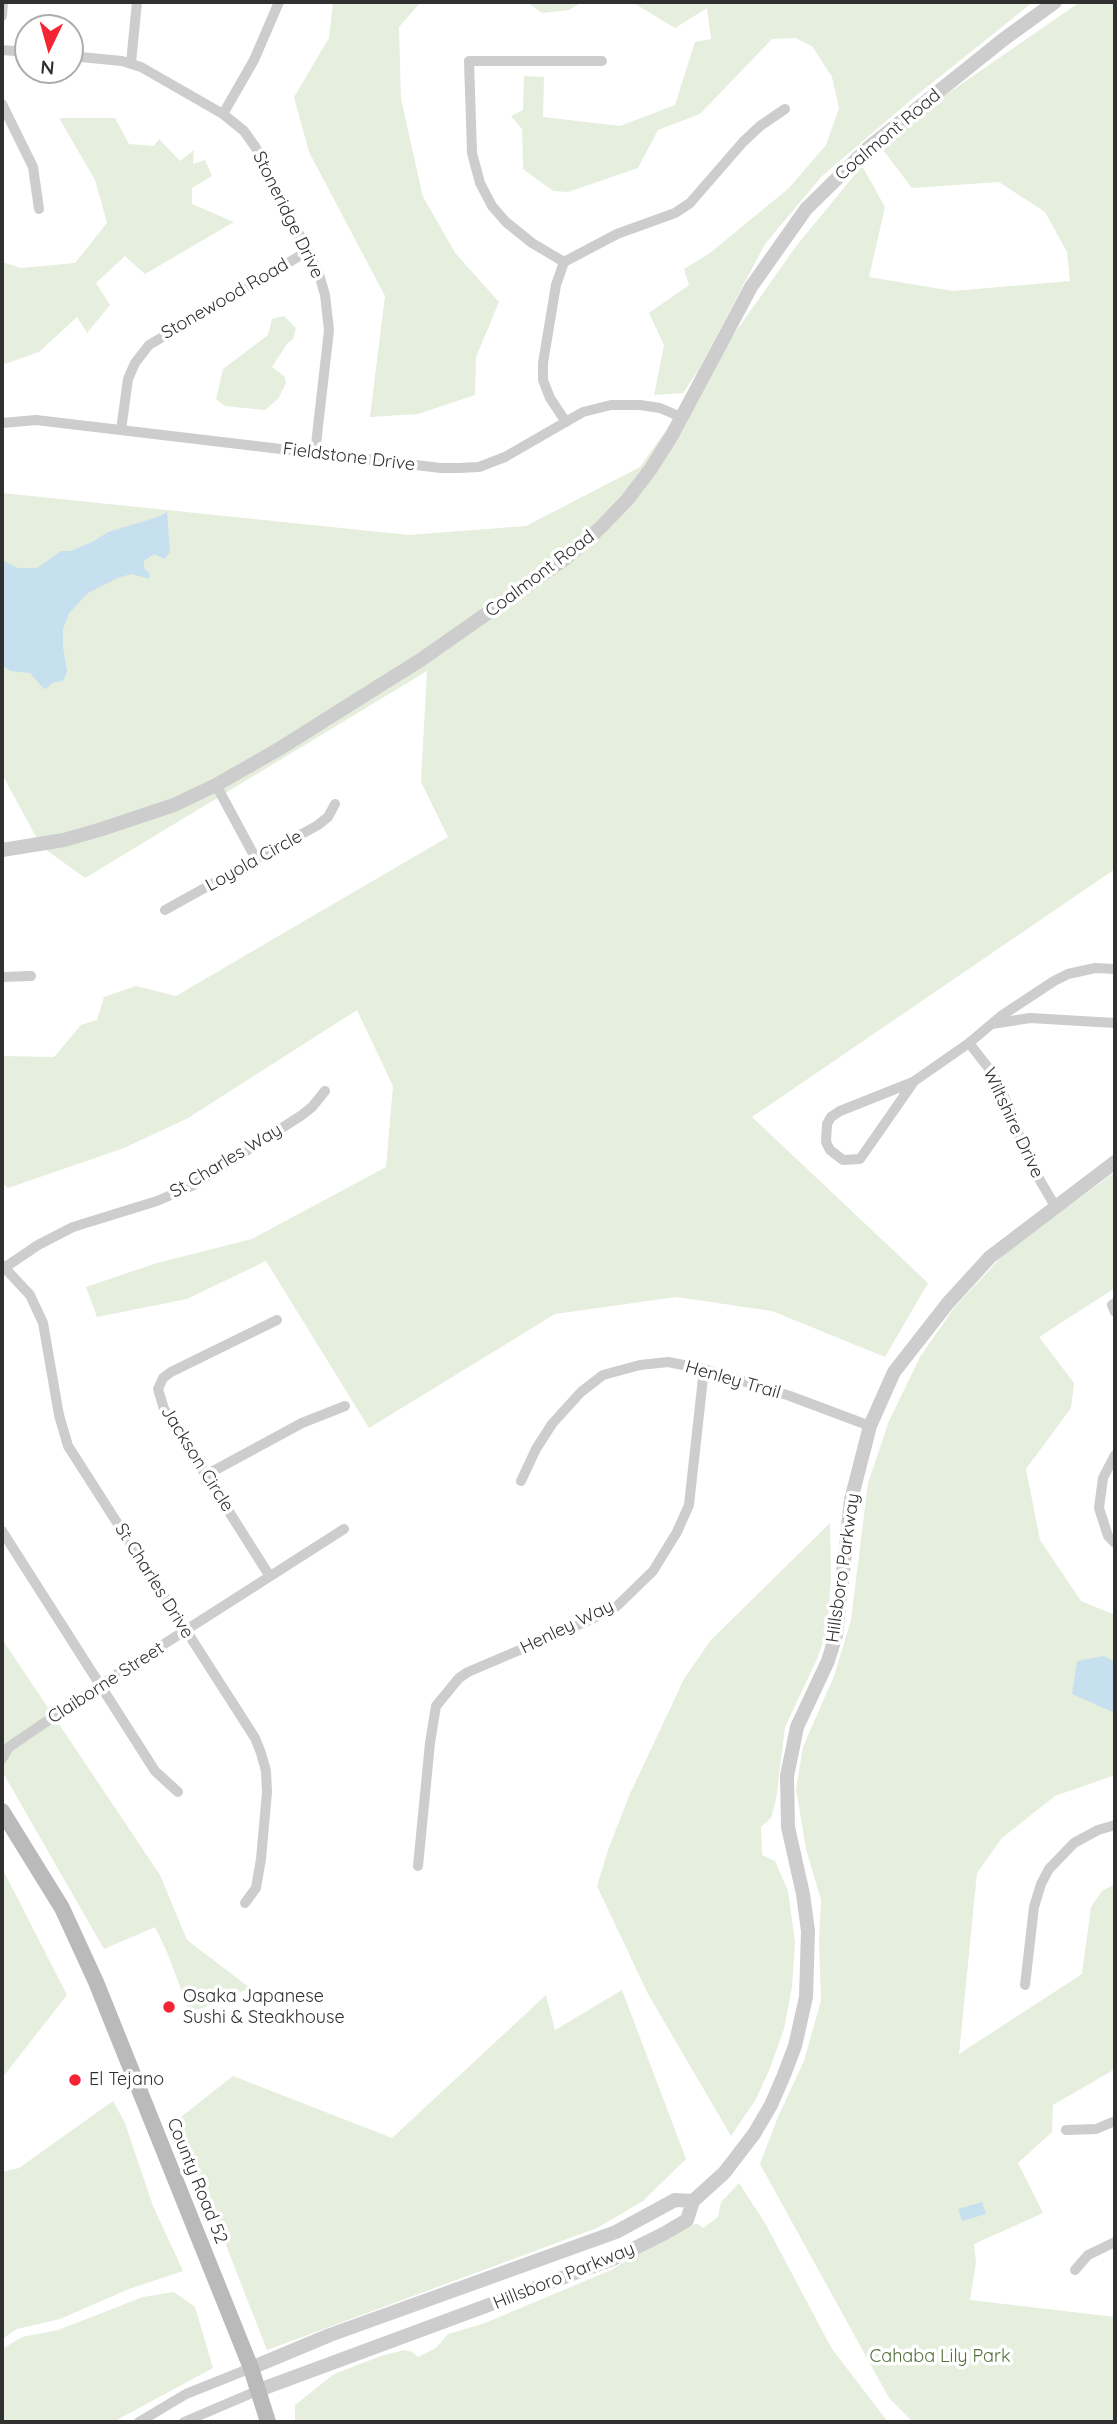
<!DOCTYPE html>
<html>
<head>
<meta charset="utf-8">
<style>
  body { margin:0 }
  #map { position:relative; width:1117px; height:2424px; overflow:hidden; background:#fff; font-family:Quicksand,sans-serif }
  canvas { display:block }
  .frame { position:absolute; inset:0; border:4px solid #303030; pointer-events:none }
  .north { position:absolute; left:14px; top:14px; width:70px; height:70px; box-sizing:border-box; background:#fff; border:2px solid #acacac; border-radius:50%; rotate:185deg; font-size:19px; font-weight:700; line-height:28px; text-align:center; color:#303030 }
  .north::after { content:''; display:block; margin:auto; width:24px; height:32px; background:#f52433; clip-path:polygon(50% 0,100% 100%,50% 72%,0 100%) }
</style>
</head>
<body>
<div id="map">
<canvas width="1117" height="2424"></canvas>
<div class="frame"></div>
<div class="north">N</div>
</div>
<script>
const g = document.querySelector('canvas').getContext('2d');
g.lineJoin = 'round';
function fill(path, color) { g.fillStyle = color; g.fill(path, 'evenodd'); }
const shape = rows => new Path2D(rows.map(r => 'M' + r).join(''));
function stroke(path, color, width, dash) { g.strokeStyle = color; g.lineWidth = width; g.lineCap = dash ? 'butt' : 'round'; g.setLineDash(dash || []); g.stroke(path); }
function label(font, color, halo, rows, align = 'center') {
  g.font = font + ' Quicksand,sans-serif'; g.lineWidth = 7; g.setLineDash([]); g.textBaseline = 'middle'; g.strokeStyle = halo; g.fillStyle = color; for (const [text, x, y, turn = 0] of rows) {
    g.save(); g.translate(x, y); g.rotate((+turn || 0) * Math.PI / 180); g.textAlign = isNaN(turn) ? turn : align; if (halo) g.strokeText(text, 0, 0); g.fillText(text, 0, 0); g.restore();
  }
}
const green = shape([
  [333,2,426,2,420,3,399,27,401,99,423,197,456,254,499,302,476,357,475,395,418,414,370,417,385,296,309,152,294,97,329,38],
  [527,2,582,2,569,10,542,13],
  [632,2,1033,2,912,99,821,177,765,244,699,369,683,393,654,395,664,345,649,313,689,285,684,269,710,253,789,188,826,145,839,108,832,77,812,46,795,38,772,39,700,114,658,130,638,168,568,192,553,191,523,169,522,129,511,116,523,110,524,76,544,77,543,117,620,126,675,105,695,42,711,39,707,8,675,28],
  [1080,2,1115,2,1115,869,752,1117,928,1283,885,1357,772,1311,676,1297,555,1314,369,1428,266,1261,187,1299,97,1317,86,1287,157,1263,252,1239,386,1167,393,1086,357,1010,188,1118,124,1148,8,1188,2,1183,2,1056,54,1057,81,1025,97,1020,104,997,136,986,176,996,448,837,421,782,427,671,85,878,41,846,2,774,2,493,409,535,526,526,640,467,797,245,862,166,885,207,869,277,953,291,1070,281,1067,252,1045,212,999,182,912,188,883,150,931,105],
  [59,118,115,118,129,144,154,146,159,139,180,161,194,150,193,164,205,160,212,176,192,188,192,204,234,222,145,274,125,256,96,283,110,305,87,333,77,317,39,352,2,365,2,262,21,268,75,263,107,223,95,180],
  [284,316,296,328,293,339,287,344,272,367,285,377,286,383,278,399,265,410,225,406,216,399,223,369,268,335,272,319],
  [1115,1172,1115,1288,1039,1337,1074,1383,1071,1408,1026,1469,1040,1540,1081,1601,1115,1615,1115,1775,1055,1796,1002,1838,977,1873,959,2054,1082,1974,1091,1907,1102,1891,1115,1884,1115,2069,1053,2105,1052,2132,1018,2163,1043,2213,974,2244,976,2262,970,2300,1115,2317,1115,2422,913,2422,889,2398,760,2164,778,2117,804,2061,821,2000,819,1941,821,1900,806,1849,796,1789,803,1747,834,1676,851,1620,868,1483,889,1421,920,1357,954,1308,1006,1252],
  [830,1523,831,1579,827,1632,817,1659,785,1727,776,1800,771,1818,761,1827,762,1855,775,1861,788,1891,795,1942,792,1987,784,2029,770,2068,756,2099,731,2136,648,1994,597,1886,608,1850,629,1796,684,1679,710,1641],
  [2,1639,160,1875,187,1940,250,1988,190,2013,167,1952,155,1927,104,1949,2,1771],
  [2,1868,67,1995,2,2078],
  [622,1990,686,2159,643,2201,597,2228,267,2350,177,2120,233,2076,392,2138,546,1995,555,2030],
  [113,2101,125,2123,153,2206,183,2271,129,2289,60,2319,17,2329,2,2339,2,2172,19,2168],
  [739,2183,765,2223,832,2349,888,2422,295,2422,295,2405,334,2374,381,2356,404,2350,412,2352,418,2357,436,2348,448,2334,485,2323,611,2270,688,2225,698,2224,703,2228,718,2217,721,2202],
  [174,2292,195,2307,213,2368,113,2422,2,2422,2,2349,22,2337,58,2330,143,2297]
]);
const water = shape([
  [167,512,170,552,165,559,154,554,144,561,144,568,150,574,149,579,132,574,120,577,88,593,69,613,63,629,63,647,67,672,63,681,52,683,46,689,43,688,30,673,11,671,2,666,2,560,18,568,37,568,61,551,71,551,94,541,108,532,158,517],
  [1104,1656,1115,1662,1115,1713,1072,1694,1077,1661],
  [982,2202,986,2214,962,2221,958,2209]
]);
const minor = shape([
  [2,16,3,2],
  [2,50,28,52],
  [70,56,122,61,141,67,223,114,244,131,256,148,319,274,325,295,329,330,315,453],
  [131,63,137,2],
  [2,104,33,167,39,209],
  [223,114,254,60,279,2],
  [564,262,532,243,506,222,492,206,480,183,472,153,469,61,602,61],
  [566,422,550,398,543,380,543,363,556,285,564,262,617,234,675,213,690,203,743,142,760,126,785,109],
  [2,423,36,420,441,468,459,468,479,467,505,457,583,412,611,405,640,405,660,408,681,417],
  [121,430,128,379,135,363,149,345,308,251],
  [216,785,256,859],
  [165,910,318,825,328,817,335,804],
  [2,977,31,976],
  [992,1024,1030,1018,1115,1023],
  [969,1043,994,1075,1008,1105,1028,1160,1055,1206],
  [913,1083,860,1159,843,1160,830,1150,826,1142,827,1124,831,1117,840,1111,913,1082,969,1043,1001,1016,1054,981,1068,974,1095,968,1115,969],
  [2,1265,30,1295,43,1323,59,1415,68,1446,255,1738,261,1753,266,1771,267,1792,261,1859,256,1888,245,1903],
  [4,1268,38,1245,73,1227,157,1201,192,1186,302,1115,312,1107,325,1091],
  [1115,1303,1112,1305,1115,1312],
  [1115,1455,1103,1478,1099,1508,1108,1536,1115,1543],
  [206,1475,302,1423,345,1406],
  [521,1481,536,1449,552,1424,581,1392,603,1375,640,1365,668,1362,704,1369,790,1396,870,1426],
  [2,1531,155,1771,178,1792],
  [269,1575,164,1409,158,1389,163,1378,171,1372,277,1320],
  [2,1759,9,1747,100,1685,344,1529],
  [418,1866,430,1743,436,1706,459,1678,468,1672,590,1620,617,1606,653,1571,677,1532,689,1505,704,1369],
  [1025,1985,1034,1907,1041,1884,1049,1869,1074,1843,1098,1830,1115,1825],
  [1066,2130,1096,2129,1115,2121],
  [1075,2270,1088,2255,1115,2242],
  [139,2422,186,2394,251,2368],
  [184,2422,259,2390]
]);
const tertiary = shape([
  [2,850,64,840,102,829,174,805,216,785,279,749,422,659,566,558,600,528,627,500,650,470,671,437,751,287,806,209,868,148,1004,39,1055,2],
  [251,2368,330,2335,616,2232,675,2200,693,2201],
  [259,2390,613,2259,665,2233,687,2220,693,2201,724,2173,754,2134,771,2105,784,2075,795,2046,806,1997,808,1931,803,1894,788,1827,787,1776,797,1727,828,1661,836,1635,851,1500,870,1426,894,1372,948,1303,990,1257,1115,1162]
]);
const secondary = shape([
  [2,1811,62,1908,96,1982,251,2368,268,2422]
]);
const markers = [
  [169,2007,7,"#f52433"],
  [75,2080,7,"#f52433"]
];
const streetNames = [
  ["Coalmont Road",888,135,-40],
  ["Stoneridge Drive",288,215,64],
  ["Stonewood Road",225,299,-30],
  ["Fieldstone Drive",349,457,7],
  ["Coalmont Road",540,574,-37],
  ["Loyola Circle",254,861,-29],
  ["Wiltshire Drive",1013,1123,65],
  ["St Charles Way",226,1161,-31],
  ["Henley Trail",733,1380,16],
  ["Jackson Circle",197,1459,58],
  ["Hillsboro Parkway",843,1568,-82],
  ["St Charles Drive",154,1581,58],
  ["Henley Way",567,1627,-26],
  ["Claiborne Street",106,1683,-33],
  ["County Road 52",197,2181,68],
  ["Hillsboro Parkway",564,2276,-22]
];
const poiNames = [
  ["Osaka Japanese",183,1997],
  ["Sushi & Steakhouse",183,2018],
  ["El Tejano",89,2080]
];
const parkNames = [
  ["Cahaba Lily Park",940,2357]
];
fill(green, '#e6eedd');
fill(water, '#c7e0ef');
stroke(minor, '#cdcdcd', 10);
stroke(tertiary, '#cdcdcd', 14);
stroke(secondary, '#bababa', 16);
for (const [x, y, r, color] of markers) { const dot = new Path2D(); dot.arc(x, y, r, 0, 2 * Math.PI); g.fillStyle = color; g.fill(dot); stroke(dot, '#fff', 2.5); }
label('18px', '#303030', '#fff', streetNames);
label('18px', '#303030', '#fff', poiNames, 'left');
label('18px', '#527039', '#fff', parkNames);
</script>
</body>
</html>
